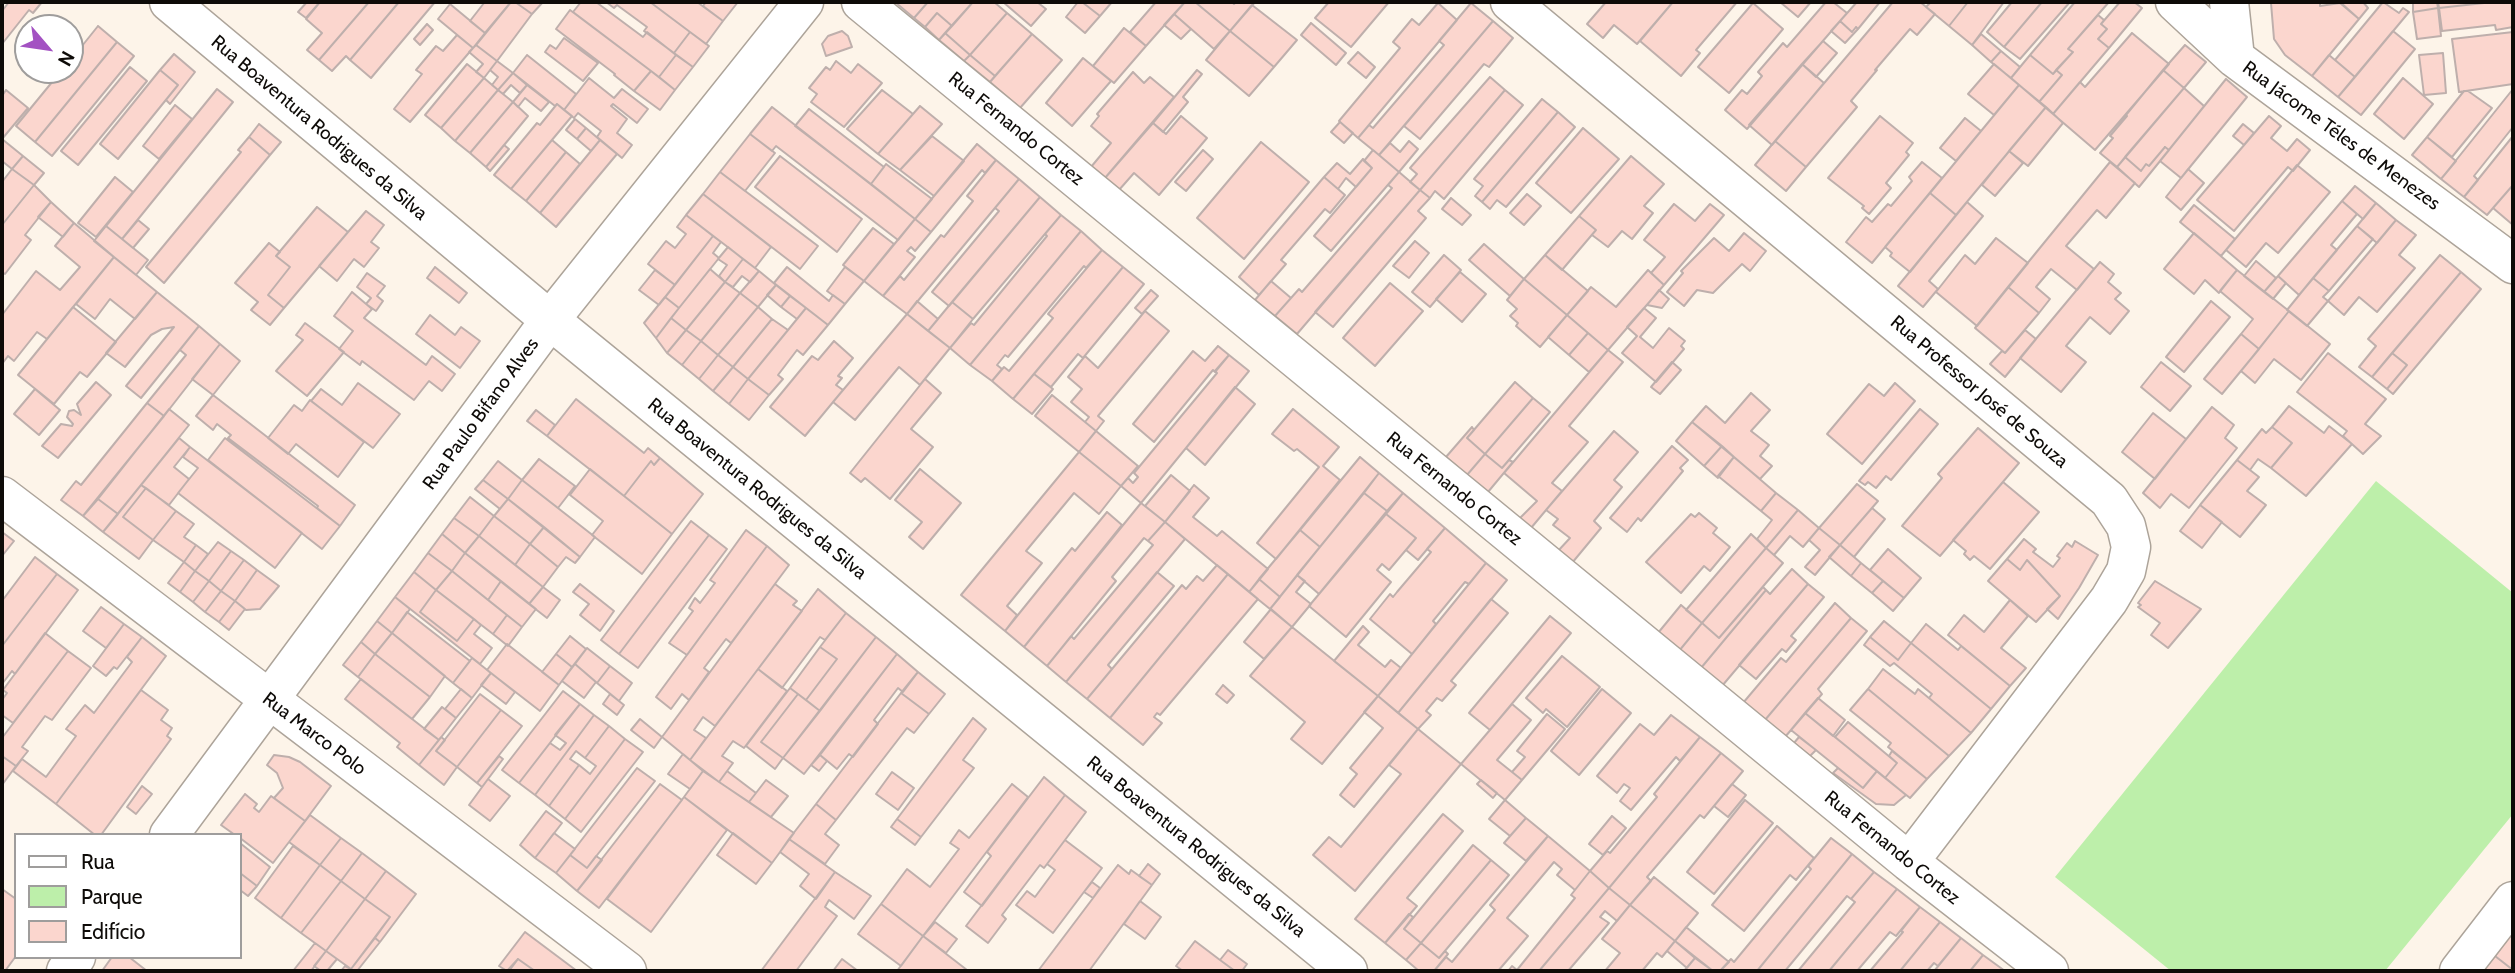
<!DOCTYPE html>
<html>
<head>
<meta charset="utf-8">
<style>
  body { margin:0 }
  #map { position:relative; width:2515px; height:973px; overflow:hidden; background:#fdf4e9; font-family:Cabin,sans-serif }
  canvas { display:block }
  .frame { position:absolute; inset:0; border:4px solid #0e0b08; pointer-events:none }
  .legend { position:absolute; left:14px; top:833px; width:228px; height:126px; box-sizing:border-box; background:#fff; border:2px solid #9f9d9c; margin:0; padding:9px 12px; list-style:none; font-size:21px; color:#0e0b08 }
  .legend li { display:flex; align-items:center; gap:14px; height:35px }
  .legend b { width:35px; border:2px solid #9f9d9c }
  .north { position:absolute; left:14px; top:14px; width:70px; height:70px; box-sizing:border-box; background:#fff; border:2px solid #9f9d9c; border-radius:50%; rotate:119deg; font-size:19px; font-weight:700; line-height:28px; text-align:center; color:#0e0b08 }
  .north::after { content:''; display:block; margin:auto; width:24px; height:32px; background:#a352c2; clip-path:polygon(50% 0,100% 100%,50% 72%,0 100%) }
</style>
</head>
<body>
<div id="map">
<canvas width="2515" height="973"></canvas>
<div class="frame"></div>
<ul class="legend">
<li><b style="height:9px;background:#fff"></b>Rua</li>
<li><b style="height:19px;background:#bdefaa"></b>Parque</li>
<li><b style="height:19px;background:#fbd6ce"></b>Edifício</li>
</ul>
<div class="north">N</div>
</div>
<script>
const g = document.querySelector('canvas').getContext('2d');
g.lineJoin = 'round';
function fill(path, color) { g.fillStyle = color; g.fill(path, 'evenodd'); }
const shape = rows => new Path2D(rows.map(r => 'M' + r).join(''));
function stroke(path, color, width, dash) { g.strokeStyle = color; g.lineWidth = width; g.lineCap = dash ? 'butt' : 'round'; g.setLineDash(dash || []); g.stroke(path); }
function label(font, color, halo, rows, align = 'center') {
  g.font = font + ' Cabin,sans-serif'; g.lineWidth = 6; g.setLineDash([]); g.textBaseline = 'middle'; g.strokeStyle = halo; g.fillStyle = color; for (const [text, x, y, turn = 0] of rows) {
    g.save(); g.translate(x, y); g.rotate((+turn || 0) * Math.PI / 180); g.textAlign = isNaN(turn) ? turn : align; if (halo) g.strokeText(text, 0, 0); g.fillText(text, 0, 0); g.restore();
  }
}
const green = shape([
  [2376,481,2513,593,2513,814,2385,971,2171,971,2055,877]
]);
const building = shape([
  [9,2,42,2,33,13,29,10,2,44,2,11,9,2],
  [307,2,320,2,306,18,298,12,307,2],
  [320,2,369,2,319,60,307,50,322,33,306,19,320,2],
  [369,2,399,2,350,60,346,56,332,71,319,60,369,2],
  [399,2,435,2,371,78,350,60,399,2],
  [482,2,511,2,485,33,470,21,484,3,482,2],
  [511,2,515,2,532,14,497,61,476,45,511,2],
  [515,2,543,2,532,14,515,2],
  [581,2,596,2,643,37,647,32,676,55,659,77,573,12,581,2],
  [606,2,650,2,690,32,674,53,644,31,647,27,617,5,614,8,606,2],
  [650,2,697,2,723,21,706,44,650,2],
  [706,2,738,2,723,21,703,6,706,2],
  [895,2,928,2,914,18,895,2],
  [928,2,973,2,952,26,937,13,925,27,914,18,928,2],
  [973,2,994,2,1007,13,970,55,945,33,973,2],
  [1003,2,1037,2,1046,9,1031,26,1003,2],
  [1078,2,1082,2,1100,16,1085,33,1066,17,1078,2],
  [1082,2,1112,2,1100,16,1082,2],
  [1156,2,1185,2,1146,46,1130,32,1156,2],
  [1185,2,1195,2,1230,31,1214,49,1174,14,1185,2],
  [1195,2,1232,2,1234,4,1236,2,1255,2,1230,31,1195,2],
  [1329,2,1389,2,1351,47,1315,18,1329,2],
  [1606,2,1673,2,1637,44,1614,25,1603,38,1587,24,1606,2],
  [1673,2,1737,2,1696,50,1700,53,1681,76,1640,41,1673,2],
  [1780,2,1811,2,1798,17,1780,2],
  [1826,2,1833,2,1847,13,1747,129,1725,110,1742,90,1747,94,1762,76,1758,72,1783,43,1787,47,1826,2],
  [1857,2,1880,2,1858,29,1856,27,1852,32,1840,21,1857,2],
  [1893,2,1920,2,1935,14,1917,35,1910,29,1875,70,1877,70,1851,101,1857,107,1806,167,1775,141,1893,2],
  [1931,2,1968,2,1949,26,1926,7,1931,2],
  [1968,2,2004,2,1972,45,1949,26,1968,2],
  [2012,2,2042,2,2004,47,1987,32,2012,2],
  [2042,2,2070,2,2020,59,2004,47,2042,2],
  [2075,2,2109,2,2068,49,2073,52,2053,74,2030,55,2075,2],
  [2120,2,2134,2,2142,8,2109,48,2098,39,2107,29,2101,24,2120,2],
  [2320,2,2320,6,2340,3,2359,19,2312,76,2285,55,2274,39,2271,3,2320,2],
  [2340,2,2363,2,2368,8,2359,19,2340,2],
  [2383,2,2399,13,2403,8,2409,12,2355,77,2335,60,2383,2],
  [2413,2,2437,2,2438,8,2413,12,2413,2],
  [2438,2,2493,2,2439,8,2438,2],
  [2493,2,2513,2,2513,27,2496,30,2495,25,2442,31,2439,8,2493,2],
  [1438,3,1457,20,1358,138,1339,121,1400,48,1393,42,1412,19,1419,25,1438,3],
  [1471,3,1493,21,1379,155,1358,138,1369,125,1373,128,1444,45,1439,41,1471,3],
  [1753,3,1783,29,1729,93,1698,67,1753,3],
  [450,4,485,33,473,48,438,19,450,4],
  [1252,5,1297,40,1274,67,1230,31,1252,5],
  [2438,8,2441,36,2417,39,2413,12,2438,8],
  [570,10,651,71,634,91,614,75,615,74,556,29,570,10],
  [937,13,952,26,939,40,925,27,937,13],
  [1007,13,1032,34,995,76,970,55,1007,13],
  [1174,14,1191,29,1181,39,1164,25,1174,14],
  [2098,15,2104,20,2101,24,2107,29,2098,39,2109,48,2053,114,2039,102,2062,75,2056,70,2073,52,2068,49,2098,15],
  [1493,21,1513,38,1489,67,1484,64,1420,139,1404,126,1493,21],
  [1840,21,1852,32,1856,27,1858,29,1845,43,1831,31,1840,21],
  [1311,23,1346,53,1336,65,1301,35,1311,23],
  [427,24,433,30,420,45,414,39,427,24],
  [98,26,117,42,35,142,16,126,62,70,70,70,70,61,98,26],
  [1124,28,1146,46,1114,83,1093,66,1124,28],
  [842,31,848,36,852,47,826,56,822,44,828,36,842,31],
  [1230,31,1274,67,1249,96,1206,60,1230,31],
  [2393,31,2415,49,2361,115,2338,97,2393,31],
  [690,32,709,46,693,67,674,53,690,32],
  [2513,32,2513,84,2459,92,2452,39,2513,32],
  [945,33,970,55,964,61,939,40,945,33],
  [2132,33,2169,64,2095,150,2053,114,2080,82,2085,87,2132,33],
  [1032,34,1062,60,1020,108,990,82,1032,34],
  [1981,34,2001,51,1991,62,1972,45,1981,34],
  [457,35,473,48,410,122,394,109,422,74,416,70,436,46,443,51,457,35],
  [564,38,598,63,583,81,545,52,550,45,556,49,564,38],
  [1823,41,1837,53,1816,77,1802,64,1823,41],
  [117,42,134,56,52,156,35,142,117,42],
  [476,45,497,61,484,78,476,72,483,64,469,52,476,45],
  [2185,45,2206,62,2184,88,2163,70,2185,45],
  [2001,51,2020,67,2011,78,1991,62,2001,51],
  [1358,52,1375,67,1366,78,1348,63,1358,52],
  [2443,53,2446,93,2424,95,2419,55,2443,53],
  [174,54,195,72,170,104,166,100,178,85,160,70,174,54],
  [527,55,576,94,564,110,557,104,555,106,513,73,527,55],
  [676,55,693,67,675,90,659,77,676,55],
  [970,55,995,76,990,82,964,61,970,55],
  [2030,55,2053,74,2056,70,2062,75,2039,102,2011,78,2030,55],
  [2329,55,2355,77,2338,97,2312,76,2329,55],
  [1083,58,1111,81,1072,126,1046,103,1083,58],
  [497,61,513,73,498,90,492,85,498,77,490,70,497,61],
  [836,61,851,73,858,64,882,83,844,127,811,102,817,94,809,88,826,67,830,70,836,61],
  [467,64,484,78,441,128,425,115,467,64],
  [1802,64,1824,83,1772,145,1749,125,1802,64],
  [1994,64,2019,85,1994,115,1968,94,1994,64],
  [130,67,147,81,78,165,61,151,130,67],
  [160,70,178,85,118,159,100,144,160,70],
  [1197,70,1202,74,1183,97,1188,102,1163,132,1153,123,1197,70],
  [2163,70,2184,88,2117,167,2100,153,2113,138,2110,136,2127,116,2126,115,2163,70],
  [651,71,675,90,660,110,634,91,651,71],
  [1133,72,1144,83,1150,77,1174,97,1105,178,1091,167,1111,143,1091,126,1099,116,1097,114,1133,72],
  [513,73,527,85,520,93,511,85,503,94,498,90,513,73],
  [1490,77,1505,90,1420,190,1410,182,1417,174,1410,168,1490,77],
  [484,78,498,90,455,141,441,128,484,78],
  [589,78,614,98,622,89,648,109,637,123,613,104,611,106,627,119,617,133,632,145,622,158,597,137,601,131,578,113,574,118,564,110,589,78],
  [2403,78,2433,104,2404,139,2374,114,2403,78],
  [2226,79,2247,97,2181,178,2160,161,2226,79],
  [527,85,549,102,541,111,525,98,518,107,513,102,527,85],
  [2019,85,2046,107,1956,215,1930,193,2019,85],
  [2184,88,2204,106,2169,150,2165,147,2149,166,2146,164,2141,171,2125,157,2184,88],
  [217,89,233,102,122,239,106,226,217,89],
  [2513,89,2513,127,2474,176,2478,180,2464,197,2441,179,2513,89],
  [6,90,28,108,2,139,2,96,6,90],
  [498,90,513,102,470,153,455,141,498,90],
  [882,90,913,114,878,154,847,129,882,90],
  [1505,90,1523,105,1444,199,1435,191,1430,198,1420,190,1505,90],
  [2464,91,2468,91,2492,108,2452,157,2427,137,2464,91],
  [1542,99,1558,112,1482,202,1475,196,1483,186,1474,179,1542,99],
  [513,102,528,116,486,167,470,153,513,102],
  [557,104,572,116,511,189,494,175,537,123,540,125,557,104],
  [175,105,192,119,159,159,143,146,175,105],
  [920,106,942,124,900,170,878,154,920,106],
  [772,107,915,219,898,240,776,146,772,151,750,134,772,107],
  [2046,107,2063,123,2028,166,2009,151,2046,107],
  [809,109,884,167,871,184,795,126,809,109],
  [1558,112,1575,127,1506,207,1497,200,1490,209,1482,202,1558,112],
  [1181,116,1207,138,1159,195,1134,173,1119,190,1105,178,1153,123,1166,134,1181,116],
  [1880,116,1913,143,1906,152,1909,155,1886,183,1891,188,1869,214,1862,208,1864,206,1828,178,1880,116],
  [2269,116,2281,126,2271,138,2287,151,2297,139,2310,150,2293,171,2288,167,2234,231,2197,200,2269,116],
  [1965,118,1981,131,1956,161,1940,148,1965,118],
  [575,119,586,128,577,139,566,130,575,119],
  [1340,122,1353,133,1344,143,1331,132,1340,122],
  [259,124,281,142,270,155,249,137,259,124],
  [2243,124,2254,133,2244,145,2233,136,2243,124],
  [586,128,600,140,591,151,577,139,586,128],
  [1583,128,1619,159,1571,213,1536,183,1583,128],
  [750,134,775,153,745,191,720,172,750,134],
  [932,136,964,161,934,196,900,170,932,136],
  [2513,136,2513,185,2487,215,2464,197,2513,136],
  [249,137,270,155,164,283,146,267,241,152,238,150,249,137],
  [2427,137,2456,161,2441,179,2412,155,2427,137],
  [2,139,23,156,12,169,2,161,2,139],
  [552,140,566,152,526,201,511,189,552,140],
  [600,140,617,154,556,227,540,213,600,140],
  [1409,141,1418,149,1399,172,1379,155,1390,143,1400,152,1409,141],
  [1775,141,1806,167,1786,191,1755,165,1775,141],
  [1261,142,1309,182,1244,259,1197,218,1261,142],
  [977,144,996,160,985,173,982,170,931,232,915,219,977,144],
  [504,145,509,149,490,171,486,167,504,145],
  [2165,147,2169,150,2139,187,2117,167,2125,157,2141,171,2146,164,2149,166,2165,147],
  [1203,150,1213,159,1186,191,1175,182,1203,150],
  [1373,150,1399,172,1331,251,1314,236,1372,168,1364,161,1373,150],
  [2009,151,2023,163,1995,196,1982,185,2009,151],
  [566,152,580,164,540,213,526,201,566,152],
  [23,156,44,173,34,185,12,169,23,156],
  [780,156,862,219,837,252,755,187,780,156],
  [1631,156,1664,184,1644,206,1653,213,1632,239,1622,231,1608,247,1592,235,1596,230,1579,216,1631,156],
  [1363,159,1372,168,1356,187,1346,178,1338,189,1324,177,1337,163,1350,174,1363,159],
  [996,160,1019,179,907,314,883,296,900,276,904,280,941,235,944,237,973,201,967,196,996,160],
  [1922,162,1942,178,1872,263,1846,242,1866,217,1872,222,1888,204,1891,206,1912,181,1909,177,1922,162],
  [2110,162,2135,183,2106,218,2097,210,2066,246,2094,269,2077,290,2051,269,2036,287,2050,299,2039,313,2008,287,2110,162],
  [886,164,932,199,915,219,871,184,886,164],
  [2297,165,2330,192,2278,253,2266,243,2246,267,2226,250,2297,165],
  [12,169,34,185,2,225,2,182,12,169],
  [2188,169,2204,183,2181,210,2166,197,2188,169],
  [720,172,818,246,800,269,703,194,720,172],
  [1399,172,1420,190,1297,334,1275,316,1299,289,1302,292,1392,188,1388,185,1399,172],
  [115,177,133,192,96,237,78,223,115,177],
  [1324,177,1345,195,1330,213,1325,209,1281,260,1286,264,1259,295,1239,277,1324,177],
  [1019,179,1040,197,949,306,932,292,999,211,995,208,1019,179],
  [34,185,51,202,25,235,31,240,5,274,2,272,2,225,34,185],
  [2513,185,2513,225,2493,208,2513,185],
  [2355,186,2376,203,2363,219,2342,201,2355,186],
  [1420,190,1430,198,1418,211,1426,218,1333,327,1315,312,1420,190],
  [1930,193,1956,215,1910,272,1890,256,1892,253,1885,247,1930,193],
  [703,194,771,247,755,268,686,215,703,194],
  [1527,194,1541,206,1524,225,1510,213,1527,194],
  [1040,197,1061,215,973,319,952,302,1040,197],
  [1451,198,1471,215,1462,225,1442,209,1451,198],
  [2342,201,2357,214,2331,245,2337,250,2299,295,2278,276,2342,201],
  [51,202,74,223,63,237,38,217,51,202],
  [1967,202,1983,216,1929,281,1938,289,1923,307,1898,286,1967,202],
  [2376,203,2396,220,2377,243,2357,226,2376,203],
  [1674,204,1695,221,1710,204,1724,215,1664,285,1651,273,1665,257,1644,240,1674,204],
  [2194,205,2235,239,2221,256,2180,222,2194,205],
  [317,207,348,232,284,308,268,295,290,267,276,256,317,207],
  [366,211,384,225,371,242,379,248,364,267,354,259,337,281,319,266,366,211],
  [686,215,713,236,675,285,648,264,666,241,675,248,686,234,677,227,686,215],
  [1061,215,1081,231,970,365,950,348,971,323,974,325,1047,236,1045,234,1061,215],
  [1579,216,1596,230,1562,270,1545,255,1579,216],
  [915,219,931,232,915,251,911,247,907,251,915,257,883,296,864,281,915,219],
  [138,220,149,229,133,248,122,239,138,220],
  [2396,220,2416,235,2399,255,2415,268,2377,312,2359,297,2344,315,2328,301,2396,220],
  [74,223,114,257,47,339,37,332,14,361,8,356,2,364,2,315,36,271,60,290,80,267,55,246,74,223],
  [106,226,148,260,136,275,94,241,106,226],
  [2357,226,2373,239,2329,291,2313,278,2357,226],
  [873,228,894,244,864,281,843,265,873,228],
  [1081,231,1102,250,1086,268,1084,266,1008,357,1005,355,997,365,1002,369,992,381,970,365,1081,231],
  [1744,233,1766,251,1750,271,1742,264,1713,293,1697,290,1684,306,1667,292,1683,273,1681,271,1714,238,1729,251,1744,233],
  [2194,233,2237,270,2219,293,2205,280,2194,294,2164,269,2194,233],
  [713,236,721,242,713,253,719,258,679,308,665,297,713,236],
  [1996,238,2028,263,1977,326,1936,292,1965,255,1975,264,1996,238],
  [1415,241,1429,253,1409,278,1393,266,1415,241],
  [269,243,280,252,276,256,290,267,268,295,284,308,270,325,251,310,258,302,235,283,269,243],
  [1484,244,1524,279,1510,296,1469,260,1484,244],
  [728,247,743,259,725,282,719,276,727,265,718,259,728,247],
  [1102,250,1123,267,1013,399,992,381,1004,367,1009,371,1053,318,1048,314,1102,250],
  [1444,255,1461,270,1430,307,1412,292,1444,255],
  [1545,255,1588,291,1567,315,1524,279,1545,255],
  [2440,255,2461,272,2372,377,2359,367,2376,346,2368,339,2440,255],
  [114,257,157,292,135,319,110,299,95,319,76,304,114,257],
  [743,259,759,271,750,282,742,276,733,287,725,282,743,259],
  [2256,261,2276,278,2264,292,2244,276,2256,261],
  [2100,262,2114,274,2108,282,2121,293,2115,299,2129,311,2110,334,2090,317,2066,346,2086,362,2061,392,2020,358,2100,262],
  [435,267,467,293,459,303,427,278,435,267],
  [787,267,829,301,833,295,845,304,828,325,774,283,787,267],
  [845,267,864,281,845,304,827,291,845,267],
  [1123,267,1144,284,1083,358,1078,354,1051,387,1034,374,1123,267],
  [710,269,725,282,686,330,671,318,710,269],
  [655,270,675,285,659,305,639,290,655,270],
  [1648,270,1664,285,1608,350,1567,315,1591,287,1616,307,1648,270],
  [2237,270,2289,311,2259,349,2241,334,2253,319,2220,291,2237,270],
  [759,271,776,285,758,307,740,293,759,271],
  [1460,272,1486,294,1462,322,1436,299,1460,272],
  [2461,272,2481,289,2393,394,2387,389,2407,365,2392,353,2461,272],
  [367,273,385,286,377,296,383,301,376,311,366,304,371,298,357,287,367,273],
  [2278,276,2286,283,2273,299,2264,292,2278,276],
  [2313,278,2329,291,2323,297,2328,301,2307,326,2287,310,2313,278],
  [1524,279,1567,315,1540,347,1516,326,1518,323,1510,316,1517,309,1507,300,1524,279],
  [1271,281,1291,298,1275,316,1255,300,1271,281],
  [725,282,740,293,701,341,686,330,725,282],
  [1390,283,1423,311,1375,366,1343,338,1390,283],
  [776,285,790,296,781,307,767,295,776,285],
  [2008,287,2039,313,2005,353,1975,328,2008,287],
  [1151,290,1158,296,1142,314,1135,308,1151,290],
  [1659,290,1669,299,1662,308,1647,305,1659,290],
  [157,292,199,326,141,398,126,386,174,327,162,329,151,335,125,367,106,353,157,292],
  [352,292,372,309,364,318,426,365,432,356,455,374,442,391,429,381,414,400,362,361,360,365,339,349,353,331,334,316,352,292],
  [740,293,758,307,718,355,701,341,740,293],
  [790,296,806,308,797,319,781,307,790,296],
  [665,297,679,308,656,338,644,323,665,297],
  [917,301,938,319,928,331,907,314,917,301],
  [2211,301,2230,317,2184,372,2166,357,2211,301],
  [952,302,973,319,950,348,928,331,952,302],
  [73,307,116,342,87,377,80,372,54,404,18,375,73,307],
  [758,307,772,319,733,367,718,355,758,307],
  [806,308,828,325,803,355,797,350,778,375,783,379,769,395,748,379,806,308],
  [1644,308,1656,318,1640,337,1653,348,1669,328,1685,341,1681,346,1684,349,1656,382,1622,353,1637,336,1627,327,1644,308],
  [1145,311,1169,331,1098,416,1104,421,1096,431,1085,422,1089,417,1071,402,1082,389,1068,377,1085,356,1098,368,1145,311],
  [2289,311,2330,344,2301,380,2274,359,2255,383,2241,371,2289,311],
  [907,314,950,348,920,385,899,367,855,420,833,402,907,314],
  [430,315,455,335,461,327,480,341,460,368,416,334,430,315],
  [1567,315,1588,333,1569,355,1548,337,1567,315],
  [671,318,686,330,667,353,656,338,671,318],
  [772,319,788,330,748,379,733,367,772,319],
  [305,323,344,352,307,396,276,371,303,340,296,335,305,323],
  [199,326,220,344,164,416,147,403,186,355,180,350,199,326],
  [686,330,701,341,682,365,667,353,686,330],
  [2025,330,2036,339,2005,377,1990,364,2002,351,2005,353,2025,330],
  [1588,333,1608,350,1589,372,1569,355,1588,333],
  [2241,334,2259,349,2222,394,2204,379,2241,334],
  [701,341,718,355,699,379,682,365,701,341],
  [834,341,853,358,838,376,842,378,836,385,843,390,805,436,770,407,812,356,818,360,834,341],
  [220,344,240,361,213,395,192,379,220,344],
  [1218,346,1229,355,1215,372,1213,370,1154,442,1133,424,1193,351,1205,361,1218,346],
  [1608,350,1623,362,1569,426,1588,442,1552,483,1562,491,1531,528,1519,519,1537,501,1504,473,1608,350],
  [2328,353,2386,399,2365,424,2381,436,2363,454,2343,436,2347,431,2297,392,2328,353],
  [2392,353,2407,365,2387,389,2372,377,2392,353],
  [718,355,733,367,713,391,699,379,718,355],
  [1229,355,1249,371,1141,503,1121,486,1128,478,1133,483,1138,477,1134,473,1217,373,1215,371,1229,355],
  [1672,362,1681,370,1660,394,1651,387,1672,362],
  [2161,362,2191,386,2170,411,2141,387,2161,362],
  [733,367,748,379,729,404,713,391,733,367],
  [1034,374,1053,389,1032,414,1013,399,1034,374],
  [748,379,769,395,749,420,729,404,748,379],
  [925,379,941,393,911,429,933,447,890,499,865,478,861,482,850,473,925,379],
  [96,382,111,395,58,458,42,446,61,424,72,426,73,424,67,417,69,411,74,410,81,415,77,404,96,382],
  [1515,382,1533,398,1485,454,1467,438,1515,382],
  [358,383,400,414,373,448,311,401,321,389,342,405,358,383],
  [1895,383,1915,401,1862,464,1827,434,1869,384,1884,396,1895,383],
  [1235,387,1255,404,1205,465,1186,448,1235,387],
  [35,389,60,410,39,435,14,414,35,389],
  [1751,393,1770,410,1751,431,1769,445,1760,456,1772,466,1760,479,1692,422,1706,406,1725,423,1751,393],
  [213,395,355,505,340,526,317,508,318,506,228,438,231,435,217,424,213,430,196,416,213,395],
  [1052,395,1096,431,1079,452,1035,416,1052,395],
  [1533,398,1550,412,1502,468,1485,454,1533,398],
  [576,399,644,453,648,448,660,458,654,465,651,461,624,496,547,436,576,399],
  [310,400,364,442,338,477,296,444,288,454,268,438,294,405,302,411,310,400],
  [147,403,164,416,83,516,61,500,76,481,81,485,147,403],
  [2289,406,2324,433,2329,426,2352,444,2306,496,2271,468,2292,443,2272,427,2289,406],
  [2212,407,2234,425,2225,438,2237,448,2189,508,2171,494,2160,508,2143,493,2212,407],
  [169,409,189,425,118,514,98,499,169,409],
  [1293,409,1339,447,1323,466,1340,480,1276,559,1257,543,1319,467,1297,449,1294,451,1272,434,1293,409],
  [1920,409,1938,424,1891,480,1886,476,1876,488,1868,482,1865,485,1859,481,1920,409],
  [536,410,555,425,547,436,527,421,536,410],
  [2153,413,2186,439,2155,479,2122,452,2153,413],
  [1692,422,1722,446,1704,466,1676,441,1692,422],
  [1472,427,1474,430,1467,438,1485,454,1467,475,1446,457,1472,427],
  [2272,427,2292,443,2271,468,2258,459,2250,470,2237,460,2262,429,2266,433,2272,427],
  [1978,428,2019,463,1940,556,1902,526,1942,478,1938,474,1978,428],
  [1096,431,1138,466,1121,486,1079,452,1096,431],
  [1614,431,1638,452,1614,480,1622,487,1594,521,1601,528,1572,563,1558,551,1570,538,1553,525,1558,519,1546,510,1614,431],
  [179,438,190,447,174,467,189,479,169,505,141,485,179,438],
  [225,438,340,526,322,549,208,460,225,438],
  [1672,446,1688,460,1680,468,1683,471,1641,521,1638,518,1627,532,1610,518,1672,446],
  [1722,446,1734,457,1718,478,1704,466,1722,446],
  [190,447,302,533,275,568,178,493,198,468,183,457,190,447],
  [1079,452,1121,486,1099,514,1074,493,1026,551,1042,563,1007,606,1017,615,1005,631,961,595,1079,452],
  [1485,454,1502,468,1509,460,1513,462,1488,492,1467,475,1485,454],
  [1360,457,1379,473,1320,547,1300,530,1360,457],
  [1734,457,1776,493,1761,511,1718,476,1734,457],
  [660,458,703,494,672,534,624,496,651,461,654,465,660,458],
  [539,459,575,486,558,508,522,480,539,459],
  [2237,460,2259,477,2247,491,2266,505,2240,537,2200,505,2237,460],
  [498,461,522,480,508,499,483,480,498,461],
  [590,469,672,534,642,574,592,535,603,521,570,495,590,469],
  [920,469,961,503,923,549,909,537,922,522,895,500,920,469],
  [1379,473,1403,493,1387,511,1364,493,1379,473],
  [1171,475,1190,491,1165,522,1145,506,1171,475],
  [483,480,508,499,500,509,475,489,483,480],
  [522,480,595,537,580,557,508,499,522,480],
  [2003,482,2039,512,1990,569,1974,556,1970,560,1964,554,1966,551,1953,540,2003,482],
  [1857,484,1878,501,1840,545,1819,528,1857,484],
  [141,485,146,488,123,517,153,540,139,559,103,532,141,485],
  [1194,485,1209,498,1193,517,1217,536,1222,531,1268,569,1249,592,1165,522,1194,485],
  [146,488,176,511,153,540,123,517,146,488],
  [1364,493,1387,511,1319,594,1297,575,1364,493],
  [1403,493,1445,528,1418,560,1406,550,1416,538,1386,514,1403,493],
  [1776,493,1798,510,1766,548,1757,539,1772,520,1761,511,1776,493],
  [470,497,494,516,479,536,454,518,470,497],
  [98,499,118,514,103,532,83,516,98,499],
  [508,499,544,527,530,544,494,516,508,499],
  [1141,503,1165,522,1148,541,1144,538,1112,577,1116,581,1047,666,1024,647,1141,503],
  [2200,505,2222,522,2202,548,2180,531,2200,505],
  [1872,508,1885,519,1854,557,1840,545,1872,508],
  [1798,510,1819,528,1803,547,1790,536,1774,555,1766,548,1798,510],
  [176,511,194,524,184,537,196,545,184,562,153,540,176,511],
  [1107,512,1122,525,1024,647,1005,631,1072,548,1075,551,1107,512],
  [1699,513,1717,528,1713,533,1730,547,1710,571,1704,566,1681,593,1646,562,1691,514,1695,517,1699,513],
  [1386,514,1416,538,1389,570,1382,564,1377,570,1391,582,1346,637,1309,606,1386,514],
  [494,516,530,544,515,565,479,536,494,516],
  [454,518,479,536,465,553,442,534,454,518],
  [691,521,709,535,619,654,601,640,691,521],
  [1165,522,1185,539,1066,682,1047,666,1071,636,1074,639,1153,545,1148,541,1165,522],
  [544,527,580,557,575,563,566,557,558,567,530,544,544,527],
  [1445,528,1486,563,1469,584,1465,582,1433,621,1436,624,1412,654,1370,619,1390,594,1393,597,1397,592,1431,552,1427,549,1445,528],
  [1819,528,1840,545,1815,575,1805,567,1820,550,1809,540,1819,528],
  [746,530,767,546,687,655,669,643,693,611,689,608,695,598,700,603,715,583,710,580,746,530],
  [1300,530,1320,547,1280,597,1259,579,1300,530],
  [2,532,14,541,2,556,2,532],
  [442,534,465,553,452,571,428,553,442,534],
  [1751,534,1766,548,1702,623,1686,610,1751,534],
  [709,535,727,549,638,668,619,654,709,535],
  [479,536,543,587,529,604,465,553,479,536],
  [2024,539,2036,549,2033,552,2053,567,2060,558,2057,556,2067,543,2072,547,2075,541,2098,555,2079,588,2058,619,2047,609,2060,596,2027,560,2020,570,2007,559,2024,539],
  [218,542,231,551,209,581,195,571,218,542],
  [530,544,558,567,543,587,515,565,530,544],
  [196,545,208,554,195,571,184,562,196,545],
  [1840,545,1861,563,1851,576,1829,557,1840,545],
  [767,546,789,565,731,643,726,639,704,668,709,672,689,700,682,694,671,709,656,697,767,546],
  [1766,548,1783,563,1719,638,1702,623,1766,548],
  [1888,549,1921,578,1904,598,1870,570,1888,549],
  [231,551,244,560,221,591,209,581,231,551],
  [428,553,452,571,436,590,414,572,428,553],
  [465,553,501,581,488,600,452,571,465,553],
  [35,557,57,574,2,646,2,601,35,557],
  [2007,559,2020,570,2027,560,2060,596,2036,622,1988,581,2007,559],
  [244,560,257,570,235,601,221,591,244,560],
  [184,562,195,571,180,592,168,583,184,562],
  [1486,563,1507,580,1398,713,1378,696,1486,563],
  [1861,563,1883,581,1872,593,1851,576,1861,563],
  [1217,565,1228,574,1110,718,1087,699,1182,585,1186,589,1197,576,1203,581,1217,565],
  [1792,569,1808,584,1722,686,1701,668,1766,590,1770,594,1792,569],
  [257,570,279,586,260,609,246,610,235,601,257,570],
  [195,571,209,581,193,602,180,592,195,571],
  [452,571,507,615,493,634,436,590,452,571],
  [414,572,436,590,420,612,457,641,474,619,481,625,474,634,492,648,480,664,395,597,414,572],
  [1157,572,1174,586,1108,665,1112,669,1087,699,1066,682,1157,572],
  [57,574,78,590,15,674,12,671,2,684,2,646,57,574],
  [1228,574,1258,599,1160,715,1157,713,1154,717,1162,723,1143,745,1110,718,1228,574],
  [1297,575,1305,581,1296,592,1311,604,1292,627,1270,609,1297,575],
  [1259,579,1280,597,1270,609,1249,592,1259,579],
  [209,581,221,591,205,612,193,602,209,581],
  [501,581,536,609,522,627,488,600,501,581],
  [1883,581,1904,598,1893,611,1872,593,1883,581],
  [2155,581,2201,609,2168,648,2151,635,2160,623,2138,607,2141,605,2138,603,2155,581],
  [580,584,614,611,600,631,580,615,589,604,573,592,580,584],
  [775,584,797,601,793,605,802,611,715,726,703,717,694,730,706,738,690,760,662,737,775,584],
  [1808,584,1824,597,1791,636,1796,640,1786,652,1782,649,1756,679,1739,665,1808,584],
  [543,587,560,600,547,618,529,604,543,587],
  [1763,587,1766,590,1701,668,1679,651,1702,623,1719,638,1763,587],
  [818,589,846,613,825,640,820,637,782,688,758,669,818,589],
  [436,590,474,619,457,641,420,612,436,590],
  [221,591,235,601,219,622,205,612,221,591],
  [395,597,410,609,392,633,377,621,395,597],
  [1491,599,1508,613,1451,681,1456,685,1442,701,1437,698,1426,711,1431,715,1418,729,1398,713,1491,599],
  [2010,600,2028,616,2001,648,2026,668,2010,686,1948,635,1964,615,1984,632,2010,600],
  [235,601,245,609,229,630,219,622,235,601],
  [1835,603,1851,618,1765,720,1743,703,1781,658,1786,662,1835,603],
  [1681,605,1702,623,1679,651,1658,633,1681,605],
  [101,607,124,624,106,648,83,631,101,607],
  [1271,609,1292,627,1264,659,1244,642,1271,609],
  [407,612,470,661,453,683,392,633,407,612],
  [846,613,876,637,820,711,806,700,837,659,820,647,846,613],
  [507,615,522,627,508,646,493,634,507,615],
  [1550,616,1571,633,1490,730,1469,713,1550,616],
  [1851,618,1867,631,1818,689,1822,694,1785,737,1765,720,1851,618],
  [377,621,392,633,375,654,361,642,377,621],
  [1884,621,1911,643,1898,660,1870,637,1884,621],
  [124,624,142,637,117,669,114,667,106,676,93,666,124,624],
  [1926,624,1958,650,1961,646,2010,686,1991,709,1911,643,1926,624],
  [1363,626,1369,632,1358,645,1385,667,1391,660,1401,668,1378,696,1334,661,1363,626],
  [1292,627,1378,696,1322,764,1291,739,1305,722,1250,676,1292,627],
  [45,633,68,651,13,723,2,715,2,700,7,693,3,690,45,633],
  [392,633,445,676,430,697,375,654,392,633],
  [570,636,586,649,572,667,556,654,570,636],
  [142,637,166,656,56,804,13,771,22,759,46,777,76,736,66,729,85,705,94,713,132,662,127,657,142,637],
  [876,637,897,654,804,774,783,758,876,637],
  [1870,637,1898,660,1911,643,1991,709,1971,733,1929,698,1932,694,1894,663,1890,666,1864,645,1870,637],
  [361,642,375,654,358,677,343,665,361,642],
  [507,644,559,685,540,711,487,670,507,644],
  [820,647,837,659,806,700,790,688,820,647],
  [587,648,610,666,597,683,575,664,587,648],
  [68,651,91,668,52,720,45,716,22,747,28,751,16,766,2,756,2,738,68,651],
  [375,654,430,697,412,719,358,677,375,654],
  [556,654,572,667,559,685,542,672,556,654],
  [897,654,918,672,903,692,898,688,874,720,878,724,853,757,849,754,837,769,820,755,897,654],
  [1562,656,1600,687,1567,727,1546,709,1543,713,1526,698,1562,656],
  [472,658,491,673,472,698,453,683,472,658],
  [575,664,596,682,584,698,562,681,575,664],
  [610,666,632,683,619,701,597,683,610,666],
  [758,669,787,691,744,748,733,741,722,756,733,763,719,782,690,760,758,669],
  [1883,669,1915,694,1918,689,1971,733,1949,756,1868,689,1883,669],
  [918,672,945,694,929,714,901,693,918,672],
  [491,673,515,692,506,704,481,685,491,673],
  [361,679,439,740,419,765,397,747,400,743,345,699,361,679],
  [1223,685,1234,695,1227,703,1216,694,1223,685],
  [790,688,798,694,761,742,783,758,775,769,746,746,790,688],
  [461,689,472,698,456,718,445,709,461,689],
  [1602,689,1631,713,1579,775,1551,751,1602,689],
  [1868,689,1949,756,1927,779,1888,747,1891,743,1850,710,1868,689],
  [141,690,168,710,161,720,172,728,167,736,171,739,101,835,95,835,56,804,141,690],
  [563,691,580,704,519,783,502,770,563,691],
  [901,693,929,714,914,733,907,728,836,820,816,804,901,693],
  [480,694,501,710,457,767,436,751,480,694],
  [610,694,624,705,617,715,603,704,610,694],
  [798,694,820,711,783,758,761,742,798,694],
  [1378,696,1418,729,1354,807,1340,795,1357,774,1350,768,1383,728,1364,712,1378,696],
  [1818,698,1845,720,1833,736,1805,713,1818,698],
  [580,704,594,715,535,795,519,783,550,743,560,750,566,743,555,735,580,704],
  [1512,704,1531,720,1497,760,1522,780,1505,800,1461,764,1512,704],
  [442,707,456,718,439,740,424,729,442,707],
  [501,710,522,726,477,783,457,767,501,710],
  [1805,713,1877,771,1863,788,1791,730,1805,713],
  [1547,714,1565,729,1522,780,1512,772,1525,757,1517,751,1547,714],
  [594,715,609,726,585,758,576,751,570,759,579,765,549,806,535,795,594,715],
  [1671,715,1700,737,1680,761,1676,757,1631,810,1620,801,1630,788,1624,784,1617,793,1597,776,1640,724,1654,735,1671,715],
  [973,718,986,729,963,760,974,768,921,837,897,819,973,718],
  [640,719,662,737,654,748,631,730,640,719],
  [1848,722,1897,763,1885,778,1835,737,1848,722],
  [609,726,625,739,565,819,549,806,579,765,590,774,596,766,585,758,609,726],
  [1418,729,1461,764,1355,891,1313,855,1329,837,1341,847,1401,774,1389,765,1418,729],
  [441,737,445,740,436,751,457,767,444,785,419,765,441,737],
  [1700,737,1721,753,1609,888,1590,871,1607,851,1610,853,1657,797,1654,794,1700,737],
  [1799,737,1816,750,1810,756,1794,743,1799,737],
  [625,739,643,752,581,832,565,819,625,739],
  [1892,751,1927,779,1910,798,1885,778,1897,763,1889,756,1892,751],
  [1721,753,1743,771,1704,818,1700,815,1647,877,1651,881,1630,905,1609,888,1721,753],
  [683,754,703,771,690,789,668,774,683,754],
  [274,755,289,757,300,762,331,786,305,821,274,798,283,788,277,773,267,765,274,755],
  [820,755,827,761,819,771,811,765,820,755],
  [2,756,16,766,2,785,2,756],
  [499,756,503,759,482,787,477,783,499,756],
  [637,768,655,781,587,868,570,855,637,768],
  [1838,768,1863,788,1877,771,1906,795,1894,805,1876,804,1833,773,1838,768],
  [703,771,794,833,772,863,684,797,703,771],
  [727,771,756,793,749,802,719,782,727,771],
  [892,772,914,788,898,810,876,794,892,772],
  [1044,777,1065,795,982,906,964,892,991,856,987,852,1044,777],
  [488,779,510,796,490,821,469,805,488,779],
  [766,780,788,796,771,817,749,802,766,780],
  [1481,780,1497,793,1493,798,1477,784,1481,780],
  [660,784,682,800,599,908,577,891,660,784],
  [1012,784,1028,797,923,936,881,904,907,869,930,887,959,849,950,843,959,830,969,838,1012,784],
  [1732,784,1746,795,1728,817,1714,806,1732,784],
  [142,786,152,794,136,814,127,807,142,786],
  [245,794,257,804,254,808,259,812,271,796,305,821,273,863,240,838,240,835,235,835,221,825,245,794],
  [1065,795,1086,812,1044,868,1040,865,1002,915,1006,919,988,943,966,926,1065,795],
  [684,797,727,830,651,932,607,899,684,797],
  [1505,800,1526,818,1510,836,1489,819,1505,800],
  [1745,800,1773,823,1714,894,1687,872,1745,800],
  [816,804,836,820,825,834,839,845,825,864,789,839,816,804],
  [546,811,562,823,535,858,520,845,546,811],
  [1443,814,1463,831,1407,898,1417,906,1385,943,1355,919,1443,814],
  [310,815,341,838,320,865,289,842,310,815],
  [1612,816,1626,828,1603,855,1589,844,1612,816],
  [1526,818,1548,836,1526,861,1504,843,1526,818],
  [897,819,921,837,915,845,891,827,897,819],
  [1777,826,1814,858,1796,880,1790,875,1744,931,1712,905,1777,826],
  [554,833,575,849,556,873,535,858,554,833],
  [733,833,772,863,756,884,717,855,733,833],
  [1548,836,1590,871,1575,890,1557,875,1562,869,1554,862,1507,918,1528,936,1498,971,1434,971,1446,957,1452,962,1495,910,1490,905,1548,836],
  [341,838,362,853,341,881,320,865,341,838],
  [1831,838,1852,854,1757,971,1720,971,1731,959,1734,962,1811,869,1808,866,1831,838],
  [789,839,835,872,816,899,800,886,809,874,780,852,789,839],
  [1065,840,1102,868,1053,933,1016,905,1027,891,1035,897,1055,870,1047,864,1065,840],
  [240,843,270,867,257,886,240,873,240,843],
  [1473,845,1491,860,1421,943,1404,929,1473,845],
  [293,846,320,865,281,918,255,898,293,846],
  [362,853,386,871,365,899,341,881,362,853],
  [1852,854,1874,872,1851,899,1847,896,1785,971,1757,971,1852,854],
  [570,855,587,868,596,856,602,860,577,891,556,873,570,855],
  [1491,860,1509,875,1439,958,1421,943,1491,860],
  [1148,864,1160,874,1152,885,1139,876,1148,864],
  [320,865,341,881,301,933,281,918,320,865],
  [1118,865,1129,874,1131,870,1152,885,1089,971,1038,971,1118,865],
  [386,871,416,894,380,942,375,938,390,917,365,899,386,871],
  [1590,871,1609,888,1539,971,1508,971,1512,966,1517,970,1575,898,1571,895,1590,871],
  [835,872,871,896,854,919,829,900,825,907,837,916,796,971,761,971,835,872],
  [1874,872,1897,889,1829,971,1798,971,1855,902,1851,899,1874,872],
  [240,873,257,886,248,896,240,890,240,873],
  [1654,877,1698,913,1675,941,1630,905,1654,877],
  [341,881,365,899,326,951,301,933,341,881],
  [1092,882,1100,888,1093,898,1084,892,1092,882],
  [1609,888,1630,905,1617,921,1605,911,1600,917,1609,923,1568,971,1539,971,1609,888],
  [2,889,16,899,16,956,5,971,2,971,2,889],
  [1897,889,1920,907,1896,936,1890,932,1857,971,1829,971,1897,889],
  [365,899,390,917,351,969,326,951,365,899],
  [1140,901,1161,917,1145,939,1124,924,1140,901],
  [881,904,923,936,901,966,858,934,881,904],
  [1630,905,1675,941,1662,957,1657,953,1642,971,1605,971,1620,953,1602,939,1630,905],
  [1920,907,1940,922,1900,971,1870,971,1903,932,1901,931,1920,907],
  [1409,914,1413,917,1404,929,1421,943,1406,960,1385,943,1409,914],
  [935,922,957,939,946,953,923,936,935,922],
  [1940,922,1961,938,1938,966,1934,963,1927,971,1900,971,1940,922],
  [1686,927,1729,962,1720,971,1713,971,1675,941,1686,927],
  [2513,931,2513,970,2495,956,2513,931],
  [525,932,577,971,535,971,518,959,507,971,499,966,525,932],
  [923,936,967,970,966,971,897,971,923,936],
  [375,938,380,942,357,971,341,971,345,966,351,969,375,938],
  [1961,938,1983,955,1970,971,1936,971,1935,970,1961,938],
  [1195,941,1220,960,1235,971,1183,971,1176,966,1195,941],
  [1675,941,1695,958,1687,968,1667,951,1675,941],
  [315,943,326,951,311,971,293,971,315,943],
  [1421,943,1439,958,1445,951,1448,954,1434,971,1419,971,1406,960,1421,943],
  [1228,950,1247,964,1242,971,1235,971,1220,960,1228,950],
  [326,951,337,959,327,971,321,971,314,966,326,951],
  [1983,955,2005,971,1970,971,1983,955],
  [2495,956,2513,970,2513,971,2483,971,2495,956],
  [112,957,129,957,147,971,102,971,112,957],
  [1695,958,1713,971,1684,971,1695,958],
  [518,959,535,971,509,971,518,959],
  [842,959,858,971,833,971,842,959]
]);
const minor = shape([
  [169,2,550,320,1348,971],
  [861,2,1909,862,2049,971],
  [1510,2,2109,500,2126,526,2131,547,2126,571,2109,600,1909,862],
  [2175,2,2235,58,2513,264],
  [2229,2,2235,58],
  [2,496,627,971],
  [169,835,550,320,804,2],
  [66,971,76,957],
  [2459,971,2513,901]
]);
const streetNames = [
  ["Rua Boaventura Rodrigues da Silva",319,128,40],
  ["Rua Fernando Cortez",1016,129,39],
  ["Rua Jácome Téles de Menezes",2341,136,36],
  ["Rua Professor José de Souza",1979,392,40],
  ["Rua Paulo Bifano Alves",481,414,-54],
  ["Rua Boaventura Rodrigues da Silva",757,489,39],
  ["Rua Fernando Cortez",1454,489,39],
  ["Rua Marco Polo",314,734,37],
  ["Rua Boaventura Rodrigues da Silva",1196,847,39],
  ["Rua Fernando Cortez",1892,848,39]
];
fill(green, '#bdefaa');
fill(building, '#fbd6ce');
stroke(building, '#beafac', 2);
stroke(minor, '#ada49a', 41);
stroke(minor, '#fff', 38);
label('19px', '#0e0b08', '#fff', streetNames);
</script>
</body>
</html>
